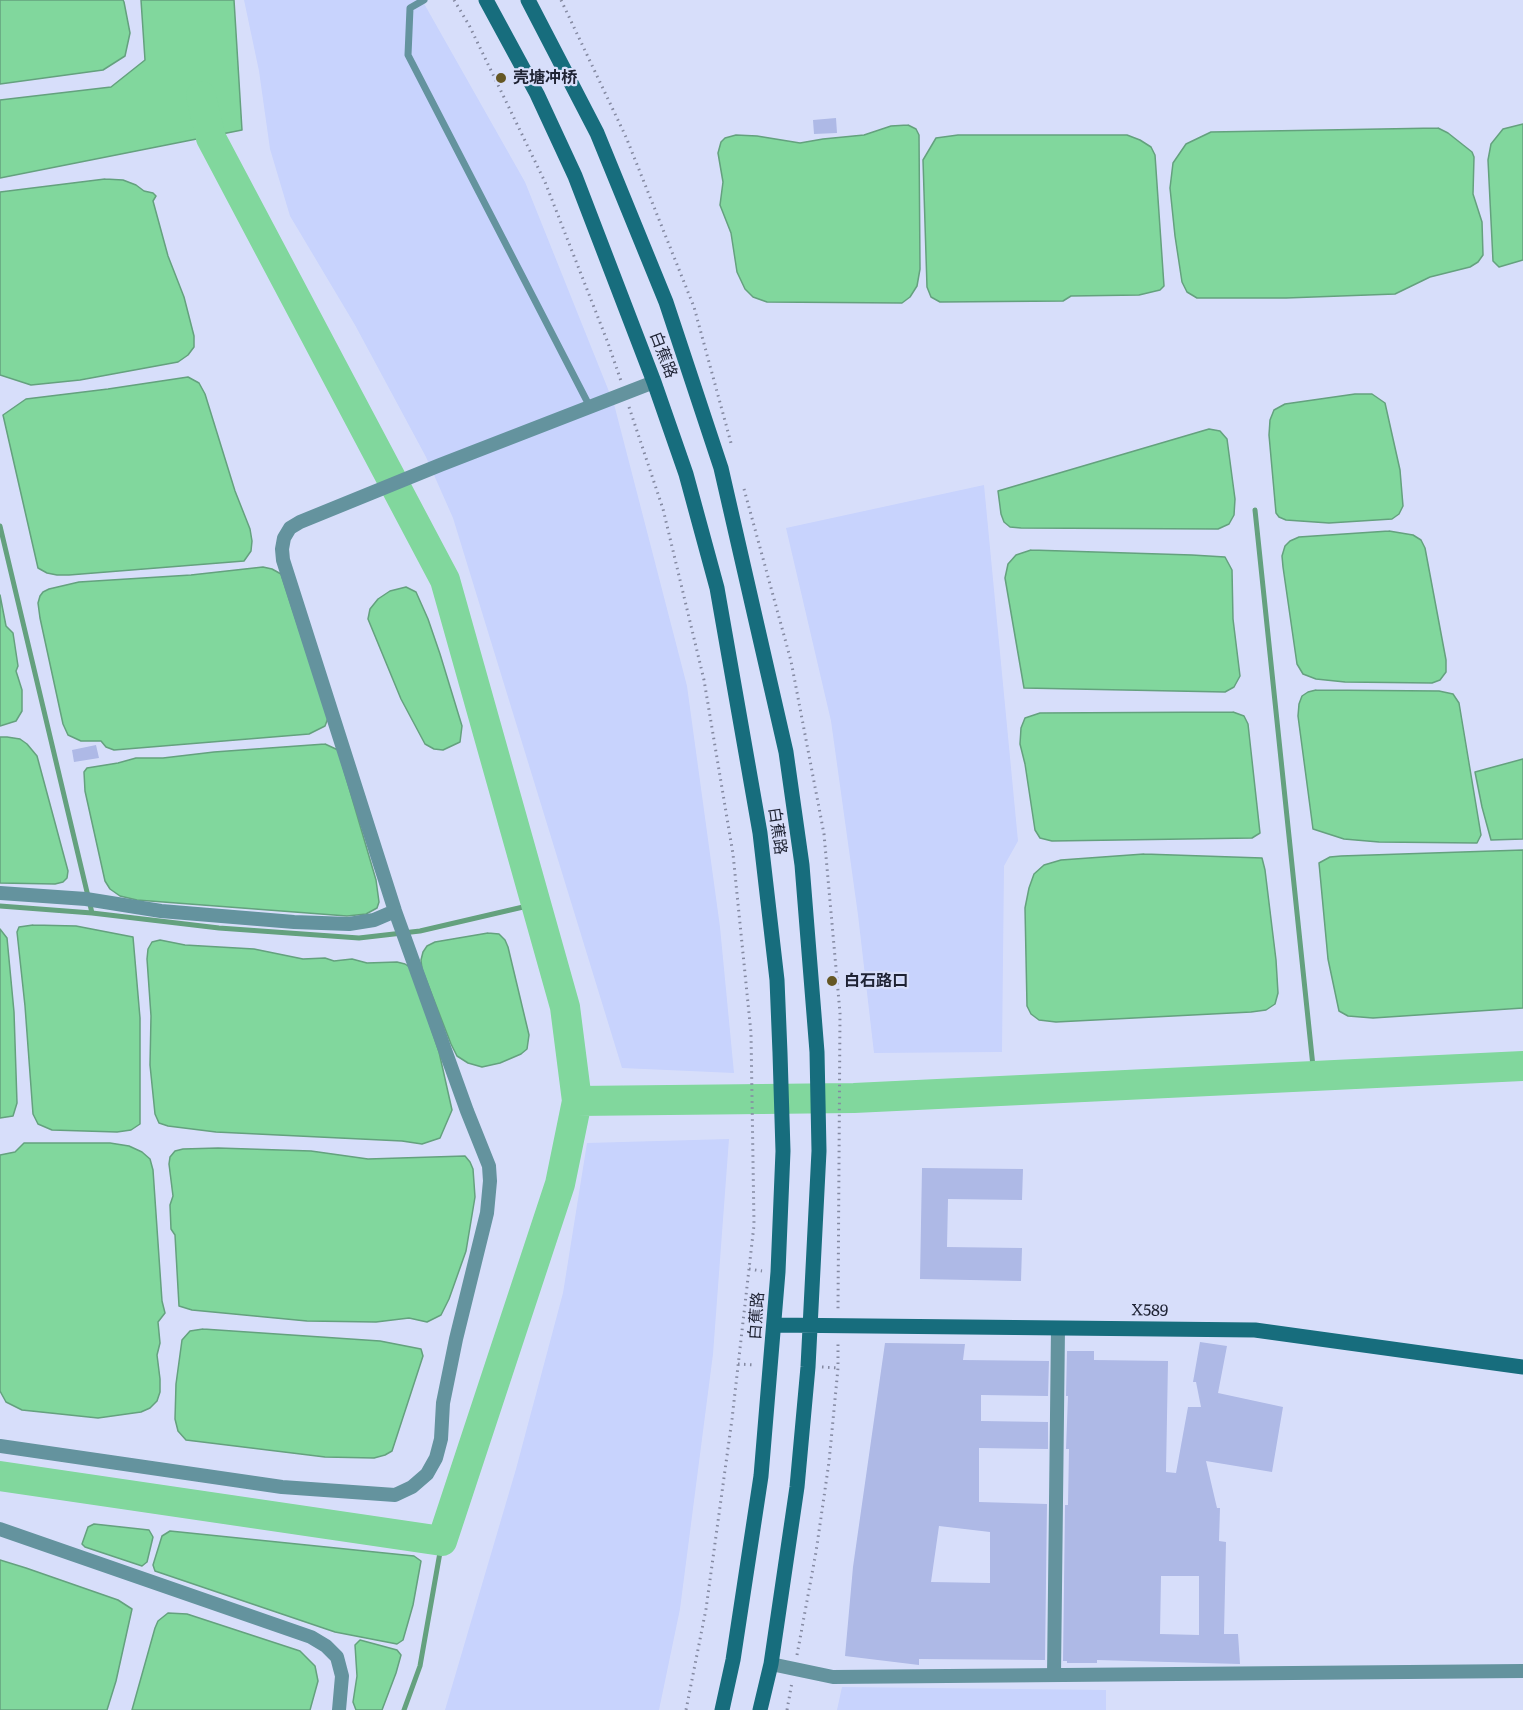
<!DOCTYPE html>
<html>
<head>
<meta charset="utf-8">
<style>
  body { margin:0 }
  canvas { display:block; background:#d7defa }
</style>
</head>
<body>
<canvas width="1523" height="1710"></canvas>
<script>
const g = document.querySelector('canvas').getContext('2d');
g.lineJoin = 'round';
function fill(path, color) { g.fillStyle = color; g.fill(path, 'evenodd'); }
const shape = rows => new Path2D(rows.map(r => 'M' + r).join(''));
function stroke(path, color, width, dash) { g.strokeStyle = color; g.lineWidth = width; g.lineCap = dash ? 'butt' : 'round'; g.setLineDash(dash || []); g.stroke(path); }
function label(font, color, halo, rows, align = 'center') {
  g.font = font + ' Literata,"Noto Sans SC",serif'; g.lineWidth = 4.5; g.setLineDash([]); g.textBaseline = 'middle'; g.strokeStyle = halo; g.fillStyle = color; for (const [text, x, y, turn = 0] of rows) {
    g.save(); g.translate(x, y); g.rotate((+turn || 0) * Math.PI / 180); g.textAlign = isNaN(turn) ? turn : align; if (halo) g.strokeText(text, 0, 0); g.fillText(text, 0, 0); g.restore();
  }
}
const built = shape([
  [244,0,422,0,525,182,614,404,687,686,720,927,734,1073,622,1068,453,518,426,457,355,325,290,216,270,149,259,71],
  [984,485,1018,841,1004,866,1002,1052,874,1053,858,915,831,721,786,528],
  [729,1139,713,1354,680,1609,659,1710,445,1710,516,1469,563,1293,587,1143],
  [842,1687,1106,1690,1106,1710,837,1710]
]);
const water = shape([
  [0,0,123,0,124,2,130,33,125,56,103,70,0,84,0,0],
  [141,0,234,0,242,130,0,178,0,100,111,87,145,60,141,0],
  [1523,124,1523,260,1499,267,1493,261,1488,160,1491,144,1503,129,1523,124],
  [908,125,916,129,919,135,920,269,917,286,910,297,902,303,767,302,753,297,745,289,737,272,731,233,720,205,723,182,718,153,721,142,725,138,736,135,757,136,800,143,823,139,864,135,891,126,908,125],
  [1438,128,1448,133,1472,152,1474,157,1473,194,1482,222,1483,255,1478,262,1470,267,1430,277,1395,294,1286,298,1197,298,1187,292,1182,282,1175,236,1170,188,1173,163,1186,144,1211,132,1438,128],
  [958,135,1127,135,1140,140,1151,147,1155,155,1164,286,1160,290,1139,295,1071,296,1063,301,940,302,931,297,927,287,923,160,936,138,958,135],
  [105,179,123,180,136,185,144,191,153,193,156,196,153,201,168,256,184,297,194,336,194,347,188,355,178,362,80,380,31,385,0,375,0,192,105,179],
  [188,377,199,383,205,394,235,491,250,529,252,541,251,551,244,561,69,575,57,575,47,573,38,568,3,415,26,399,108,389,188,377],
  [1355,394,1372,394,1385,403,1400,470,1403,506,1399,514,1392,519,1329,523,1286,520,1279,517,1276,513,1269,435,1270,420,1274,410,1285,404,1355,394],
  [1209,429,1220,431,1227,439,1235,499,1234,515,1229,524,1218,529,1021,528,1010,527,1004,522,1001,514,998,491,1209,429],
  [1389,531,1413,535,1421,540,1425,548,1446,660,1446,672,1440,680,1432,683,1345,682,1316,679,1303,674,1297,664,1283,567,1282,556,1285,546,1290,541,1299,537,1389,531],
  [1031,550,1192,555,1225,557,1232,570,1233,619,1240,676,1234,687,1225,692,1024,688,1005,578,1008,564,1016,555,1031,550],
  [263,567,272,569,281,574,328,718,325,726,309,734,114,750,106,747,101,741,81,741,68,735,63,724,40,618,38,603,40,596,43,592,49,589,79,582,191,575,263,567],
  [406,587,416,592,428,619,440,654,462,726,460,742,443,750,434,749,425,744,401,699,368,619,370,609,378,599,390,591,406,587],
  [0,595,6,626,13,633,18,666,16,671,22,690,22,711,16,721,0,726,0,595],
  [1316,690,1439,691,1453,694,1459,703,1481,835,1477,843,1379,842,1344,839,1313,829,1298,716,1299,704,1302,696,1308,692,1316,690],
  [1233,712,1244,716,1248,724,1260,833,1252,838,1052,841,1040,838,1035,830,1025,764,1020,744,1021,728,1025,718,1040,713,1233,712],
  [0,737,7,737,20,739,27,744,37,756,68,871,67,878,63,882,55,884,0,883,0,737],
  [325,744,338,750,376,880,379,902,377,908,366,914,347,916,137,900,120,896,110,889,105,881,85,791,84,772,87,768,118,763,136,758,163,758,214,752,325,744],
  [1523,759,1523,839,1491,840,1482,807,1475,772,1523,759],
  [1523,850,1523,1008,1373,1018,1348,1016,1339,1011,1328,959,1319,863,1330,857,1341,856,1523,850],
  [1144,854,1262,858,1265,870,1276,960,1278,993,1275,1004,1266,1010,1251,1012,1056,1022,1039,1020,1031,1014,1027,1006,1025,908,1029,888,1034,874,1044,865,1061,860,1144,854],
  [33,925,76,926,133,937,140,1018,140,1124,131,1130,117,1132,52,1130,38,1124,33,1114,25,1006,17,932,19,927,33,925],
  [0,929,7,938,14,1012,17,1103,13,1116,0,1118,0,929],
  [488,933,499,934,505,940,508,947,529,1035,527,1049,521,1054,500,1063,482,1067,468,1063,457,1056,451,1044,422,969,421,960,423,952,427,946,435,942,488,933],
  [160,940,185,945,254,949,303,959,325,958,334,961,352,959,367,963,397,962,405,964,411,968,439,1052,452,1110,440,1138,422,1144,402,1141,216,1132,168,1126,159,1123,155,1114,150,1065,151,1016,147,959,148,949,152,942,160,940],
  [24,1143,110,1143,129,1146,142,1152,150,1159,153,1170,162,1301,165,1313,158,1322,160,1343,157,1355,160,1379,160,1392,157,1401,150,1408,141,1412,98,1418,22,1410,6,1402,0,1391,0,1155,15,1152,24,1143],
  [218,1148,311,1151,368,1159,465,1156,470,1162,473,1169,475,1197,466,1251,449,1299,441,1315,427,1322,409,1318,376,1322,307,1321,192,1310,179,1306,175,1235,171,1229,170,1205,173,1196,169,1164,170,1157,175,1151,183,1149,218,1148],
  [203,1329,380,1341,421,1349,423,1356,392,1451,385,1455,374,1458,325,1457,186,1440,178,1431,175,1419,176,1384,182,1340,190,1331,203,1329],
  [94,1524,149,1530,153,1537,147,1562,142,1566,85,1547,82,1544,88,1527,94,1524],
  [170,1531,414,1556,421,1561,413,1605,403,1640,397,1644,335,1632,155,1571,153,1565,162,1536,170,1531],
  [0,1560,26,1568,118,1600,132,1609,116,1681,107,1710,0,1710,0,1560],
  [168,1613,187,1614,300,1651,315,1666,318,1681,310,1710,132,1710,155,1628,158,1621,168,1613],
  [360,1640,397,1650,401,1655,396,1673,382,1710,356,1710,353,1702,357,1676,355,1645,360,1640]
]);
const stream = shape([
  [1255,510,1314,1076],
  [0,526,92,913],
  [0,906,92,913,219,928,359,938,420,931,536,904],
  [404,1710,420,1666,442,1541]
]);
const river = shape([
  [577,1101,854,1098,1523,1066],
  [0,1476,442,1541,560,1184,577,1101,565,1007,445,580,211,138,201,96]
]);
const building = shape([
  [836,118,837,133,814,134,813,120],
  [96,745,99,758,74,762,72,750],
  [922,1168,1023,1169,1022,1200,948,1199,947,1247,1022,1248,1021,1281,920,1279],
  [1200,1342,1227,1346,1218,1393,1283,1407,1272,1472,1206,1461,1217,1508,1220,1508,1219,1541,1226,1542,1224,1634,1238,1634,1240,1664,1097,1660,1097,1663,1067,1663,1067,1661,1063,1661,1065,1505,1068,1505,1069,1449,1066,1449,1068,1396,1066,1396,1067,1351,1094,1351,1094,1360,1168,1361,1166,1472,1176,1473,1188,1407,1201,1407,1196,1382,1193,1382],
  [1161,1576,1199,1576,1199,1635,1160,1634],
  [885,1343,965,1344,963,1360,1049,1361,1048,1396,981,1395,981,1421,1048,1422,1048,1449,979,1448,979,1502,1047,1504,1045,1660,919,1659,919,1665,845,1656,853,1567],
  [939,1526,990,1532,990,1583,931,1582]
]);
const path = shape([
  [454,0,469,25,545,182,608,343,621,381],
  [561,0,626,137,694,307,731,443],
  [629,407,663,509,704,680,733,854,751,1033,754,1225,732,1419,706,1609,686,1710],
  [744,489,791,661,824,834,840,1013,838,1310],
  [749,1269,762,1271],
  [738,1364,755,1365],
  [822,1367,838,1368],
  [797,1655,816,1552,829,1462,838,1368,838,1340],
  [787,1710,792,1682]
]);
const lane = shape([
  [424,0,410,8,408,55,590,407]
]);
const street = shape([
  [0,893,86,899,161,911,294,922,349,924,374,920,395,911],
  [0,1446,282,1487,395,1495,412,1487,427,1474,436,1458,441,1439,443,1403,456,1339,487,1213,490,1181,489,1166,467,1111,395,911,283,560,282,549,284,538,290,528,300,522,440,465,654,382],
  [0,1529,311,1637,326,1646,337,1657,342,1676,339,1710],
  [771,1664,833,1677,1523,1671],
  [1054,1675,1058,1328]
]);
const secondary = shape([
  [486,0,537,94,575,176,654,382,686,474,717,588,760,833,777,980,780,1053,783,1151,778,1272,761,1476,733,1660,722,1710],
  [528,0,597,133,666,302,721,468,786,752,802,865,817,1052,819,1151,808,1367,797,1487,771,1664,760,1710],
  [774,1325,1255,1330,1523,1367]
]);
const markers = [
  [501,78,6,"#655724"],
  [832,981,6,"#655724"]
];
const poiNames = [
  ["壳塘冲桥",513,78],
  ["白石路口",844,981]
];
const streetNames = [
  ["白蕉路",663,355,69],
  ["白蕉路",777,831,82],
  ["X589",1150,1311,1],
  ["白蕉路",757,1316,-86]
];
fill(built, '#c8d3fd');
fill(water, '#81d79d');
stroke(water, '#64a17e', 1.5);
stroke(stream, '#64a17e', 5);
stroke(river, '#81d79d', 30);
fill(building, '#aeb9e6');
stroke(path, '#8489a1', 3, [1.5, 4.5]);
stroke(lane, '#64939e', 7);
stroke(street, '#64939e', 14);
stroke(secondary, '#176d7d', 15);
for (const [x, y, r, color] of markers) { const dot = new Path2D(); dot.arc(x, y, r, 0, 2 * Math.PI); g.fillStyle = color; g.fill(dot); stroke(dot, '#d7defa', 2); }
label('bold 16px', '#1f2334', '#d7defa', poiNames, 'left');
label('16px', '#1f2334', '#d7defa', streetNames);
</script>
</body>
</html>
